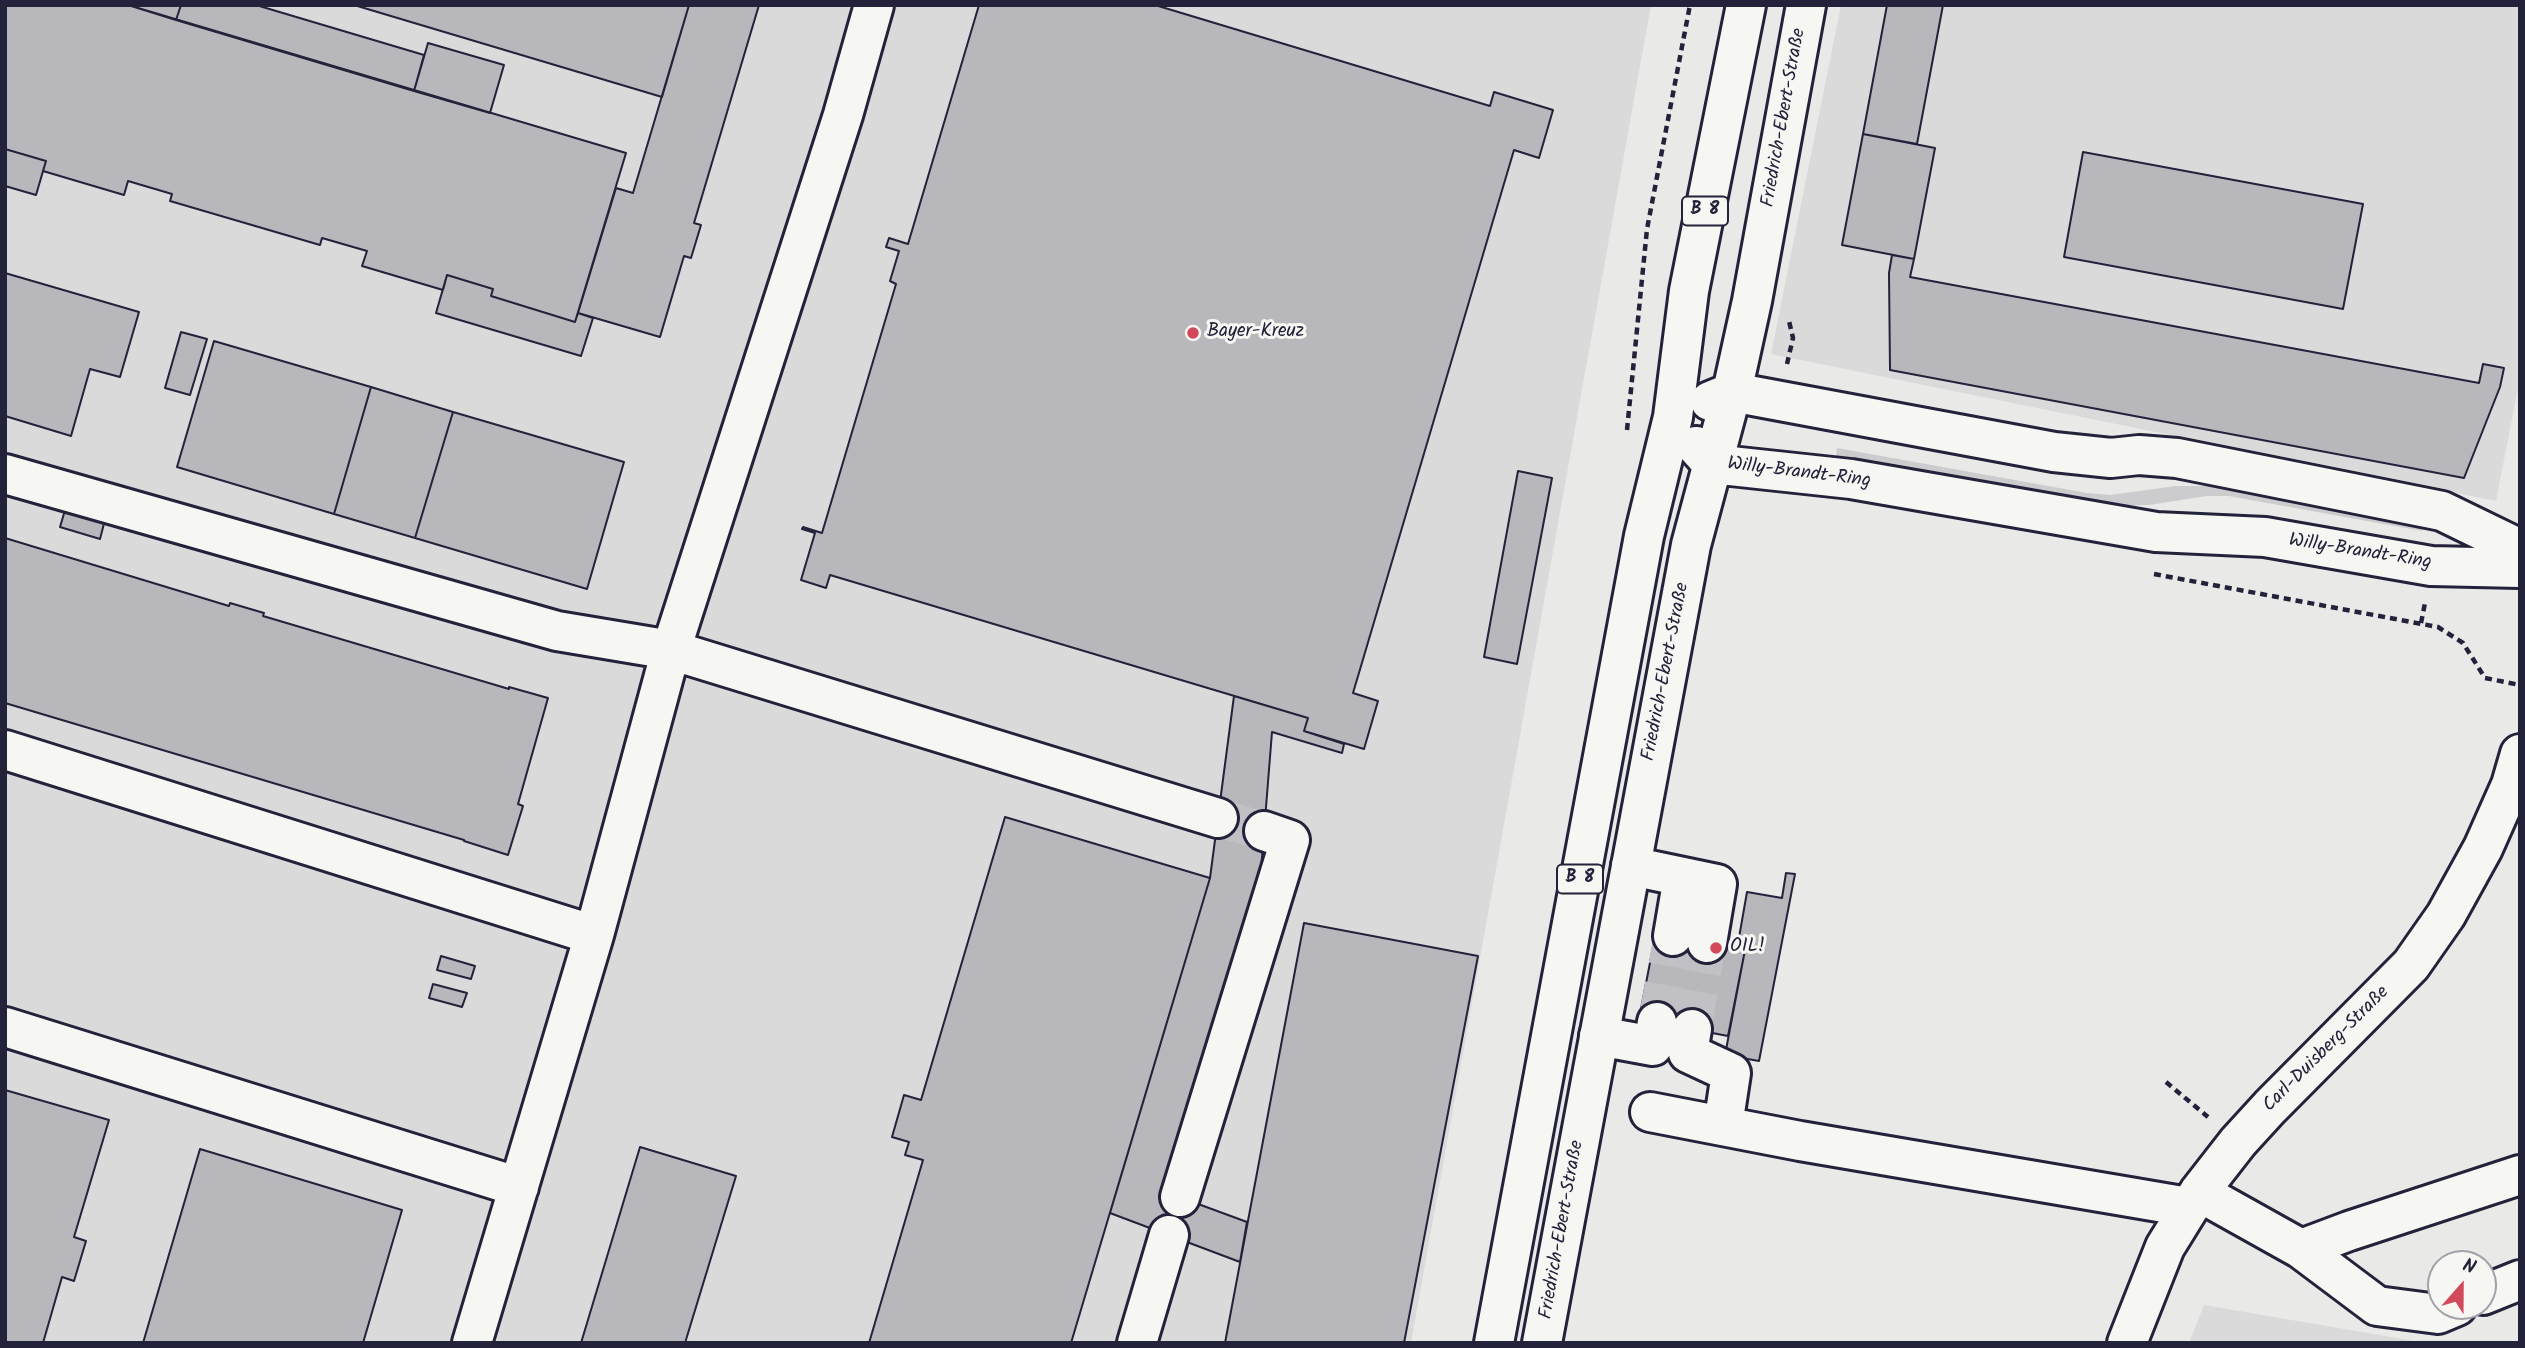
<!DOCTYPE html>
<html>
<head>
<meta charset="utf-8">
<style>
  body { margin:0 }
  #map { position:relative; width:2525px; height:1348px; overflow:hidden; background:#e9e9e7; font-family:Kalam,sans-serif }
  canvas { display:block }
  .frame { position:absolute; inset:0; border:7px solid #22223b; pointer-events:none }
  .north { position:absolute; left:2427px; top:1250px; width:70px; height:70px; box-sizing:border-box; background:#f6f6f2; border:2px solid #a1a1a9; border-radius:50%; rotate:21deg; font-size:19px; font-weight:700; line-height:28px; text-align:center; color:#22223b }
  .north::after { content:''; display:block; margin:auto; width:24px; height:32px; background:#d1495b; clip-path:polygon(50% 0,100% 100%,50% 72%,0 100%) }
</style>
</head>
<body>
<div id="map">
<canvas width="2525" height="1348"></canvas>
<div class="frame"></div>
<div class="north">N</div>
</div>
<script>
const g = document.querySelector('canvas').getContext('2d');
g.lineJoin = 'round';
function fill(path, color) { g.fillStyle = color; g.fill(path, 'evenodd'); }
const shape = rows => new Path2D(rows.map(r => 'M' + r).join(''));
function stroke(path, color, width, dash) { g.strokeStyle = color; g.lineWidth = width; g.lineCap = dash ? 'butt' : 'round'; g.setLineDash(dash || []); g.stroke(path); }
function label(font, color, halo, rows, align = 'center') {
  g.font = font + ' Kalam,sans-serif'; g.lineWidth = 6; g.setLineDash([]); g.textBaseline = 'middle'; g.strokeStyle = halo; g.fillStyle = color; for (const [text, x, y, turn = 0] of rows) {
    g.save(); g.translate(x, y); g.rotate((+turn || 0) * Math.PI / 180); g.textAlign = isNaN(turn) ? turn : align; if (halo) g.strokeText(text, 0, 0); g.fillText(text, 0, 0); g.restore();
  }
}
const built = shape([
  [5,5,1651,5,1411,1343,5,1343],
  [1841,5,2520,5,2520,378,2496,501,1771,354],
  [2204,1305,2426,1343,2189,1343]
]);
const green = shape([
  [1837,448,2087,493,2110,495,2176,486,2222,486,2423,522,2422,531,2229,496,2207,496,2149,505,2103,506,1836,457]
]);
const building = shape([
  [5,5,128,5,626,153,575,322,491,296,493,289,447,275,443,290,362,266,367,251,322,238,320,245,170,201,172,194,128,181,124,195,43,171,46,161,5,149,5,5],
  [128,5,181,5,176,20,128,5],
  [181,5,256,5,424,55,414,91,176,20,181,5],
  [354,5,689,5,662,97,354,5],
  [689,5,759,5,694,223,701,225,691,258,684,256,660,337,578,313,616,188,633,193,689,5],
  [979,5,1155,5,1490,106,1494,92,1553,110,1539,158,1514,150,1353,693,1378,701,1364,749,1304,731,1308,718,830,575,826,588,801,580,815,533,802,529,803,527,822,533,896,284,890,281,899,251,886,247,889,238,908,244,979,5],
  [1887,5,1943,5,1917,144,1863,134,1887,5],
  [428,43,504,65,490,113,414,91,428,43],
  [1863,134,1935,148,1914,259,1842,245,1863,134],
  [5,149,46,161,36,195,5,186,5,149],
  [2083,152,2363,204,2343,309,2064,257,2083,152],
  [1892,255,1914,259,1910,277,2479,383,2483,364,2504,368,2500,387,2464,478,1890,370,1889,273,1892,255],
  [5,273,139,312,120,377,90,369,71,436,5,416,5,273],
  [447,275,493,289,491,296,575,322,578,313,593,318,581,356,436,313,447,275],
  [181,332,207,339,190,395,165,388,181,332],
  [214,341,371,387,334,514,177,467,214,341],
  [371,387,453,412,415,538,334,514,371,387],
  [453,412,624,462,587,589,415,538,453,412],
  [1518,471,1552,478,1517,664,1484,657,1518,471],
  [68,500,107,512,100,539,60,527,68,500],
  [5,538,229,606,230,603,264,613,263,616,509,689,509,687,548,698,518,804,523,806,508,855,464,841,464,840,5,703,5,538],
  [1234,696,1308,718,1304,731,1344,744,1342,753,1272,732,1259,895,1171,1194,1247,1222,1240,1262,1110,1213,1210,878,1234,696],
  [1005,817,1210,878,1071,1343,869,1343,923,1160,905,1155,909,1142,892,1137,904,1095,921,1100,1005,817],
  [1786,873,1795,874,1759,1061,1725,1055,1745,950,1737,949,1747,892,1782,898,1786,873],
  [1304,923,1478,956,1404,1343,1225,1343,1304,923],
  [1656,932,1745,950,1728,1036,1639,1019,1656,932],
  [441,956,475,966,471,979,437,970,441,956],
  [433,984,467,993,462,1007,429,998,433,984],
  [5,1090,109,1120,74,1237,86,1241,74,1281,62,1277,43,1343,5,1343,5,1090],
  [640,1147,736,1176,685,1343,581,1343,640,1147],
  [200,1149,402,1210,363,1343,143,1343,200,1149]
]);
const minorTunnel = shape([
  [1218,818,1264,831],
  [1657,1022,1673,936],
  [1692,1029,1707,943]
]);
const path = shape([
  [1787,364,1793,338,1789,321],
  [1627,430,1647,229,1690,5],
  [2154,574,2438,627,2463,643,2485,678,2520,685],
  [2421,623,2425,603],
  [2166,1082,2208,1117]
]);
const minor = shape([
  [5,474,557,631,671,650,1218,818],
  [5,750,594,935],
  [1631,866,1717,884,1707,943],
  [1673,936,1683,877],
  [5,1027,519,1187],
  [1692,1029,1688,1053,1731,1073,1723,1126],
  [1599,1036,1653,1046,1657,1022],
  [1650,1112,1800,1141,2188,1207],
  [2199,1192,2301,1249,2377,1306,2438,1314,2457,1306],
  [1180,1197,1290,840,1264,831],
  [2301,1249,2349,1231,2520,1175],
  [2483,1295,2520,1280],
  [472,1343,594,935,671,650,843,115,874,5],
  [1137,1343,1169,1235],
  [2127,1343,2165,1247,2199,1192,2238,1142,2270,1107,2411,965,2446,915,2483,848,2511,785,2520,754]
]);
const major = shape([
  [1710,401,1732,392,2054,452,2111,458,2139,455,2177,458,2442,511,2520,549],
  [1696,446,1712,464,1851,479,2156,532,2265,537,2431,566,2520,568],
  [1494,1343,1644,536,1673,417,1689,291,1746,5],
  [1542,1343,1691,545,1732,392,1752,301,1806,5]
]);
const markers = [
  [1193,333,7,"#d1495b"],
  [1716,948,7,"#d1495b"]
];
const shields = [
  [1705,211,46],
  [1580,879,46]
];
const shieldNames = [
  ["B 8",1705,211],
  ["B 8",1580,879]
];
const streetNames = [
  ["Friedrich-Ebert-Straße",1785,118,-80],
  ["Willy-Brandt-Ring",1799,474,7],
  ["Willy-Brandt-Ring",2360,553,9],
  ["Friedrich-Ebert-Straße",1667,672,-79],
  ["Carl-Duisberg-Straße",2327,1050,-45],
  ["Friedrich-Ebert-Straße",1563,1230,-80]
];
const poiNames = [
  ["Bayer-Kreuz",1207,333],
  ["OIL!",1730,948]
];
fill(built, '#dadada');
fill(green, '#ccccce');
fill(building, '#b8b8bc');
stroke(building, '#22223b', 2);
stroke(minorTunnel, '#c1c1c5', 38, [38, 19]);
stroke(minor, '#22223b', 44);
stroke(major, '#22223b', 44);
stroke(path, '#22223b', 4.5, [7, 5]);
stroke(minor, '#f6f6f2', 38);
stroke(major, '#f6f6f2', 38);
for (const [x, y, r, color] of markers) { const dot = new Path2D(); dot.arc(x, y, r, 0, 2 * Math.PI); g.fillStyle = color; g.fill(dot); stroke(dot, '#f6f6f2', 2.5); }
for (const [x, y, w] of shields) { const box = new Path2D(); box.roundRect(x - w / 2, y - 14.5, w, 29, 5); g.fillStyle = '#f6f6f2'; g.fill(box); stroke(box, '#22223b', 2); }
label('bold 18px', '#22223b', null, shieldNames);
label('19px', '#22223b', '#f6f6f2', streetNames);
label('19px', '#22223b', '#f6f6f2', poiNames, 'left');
</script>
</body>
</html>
